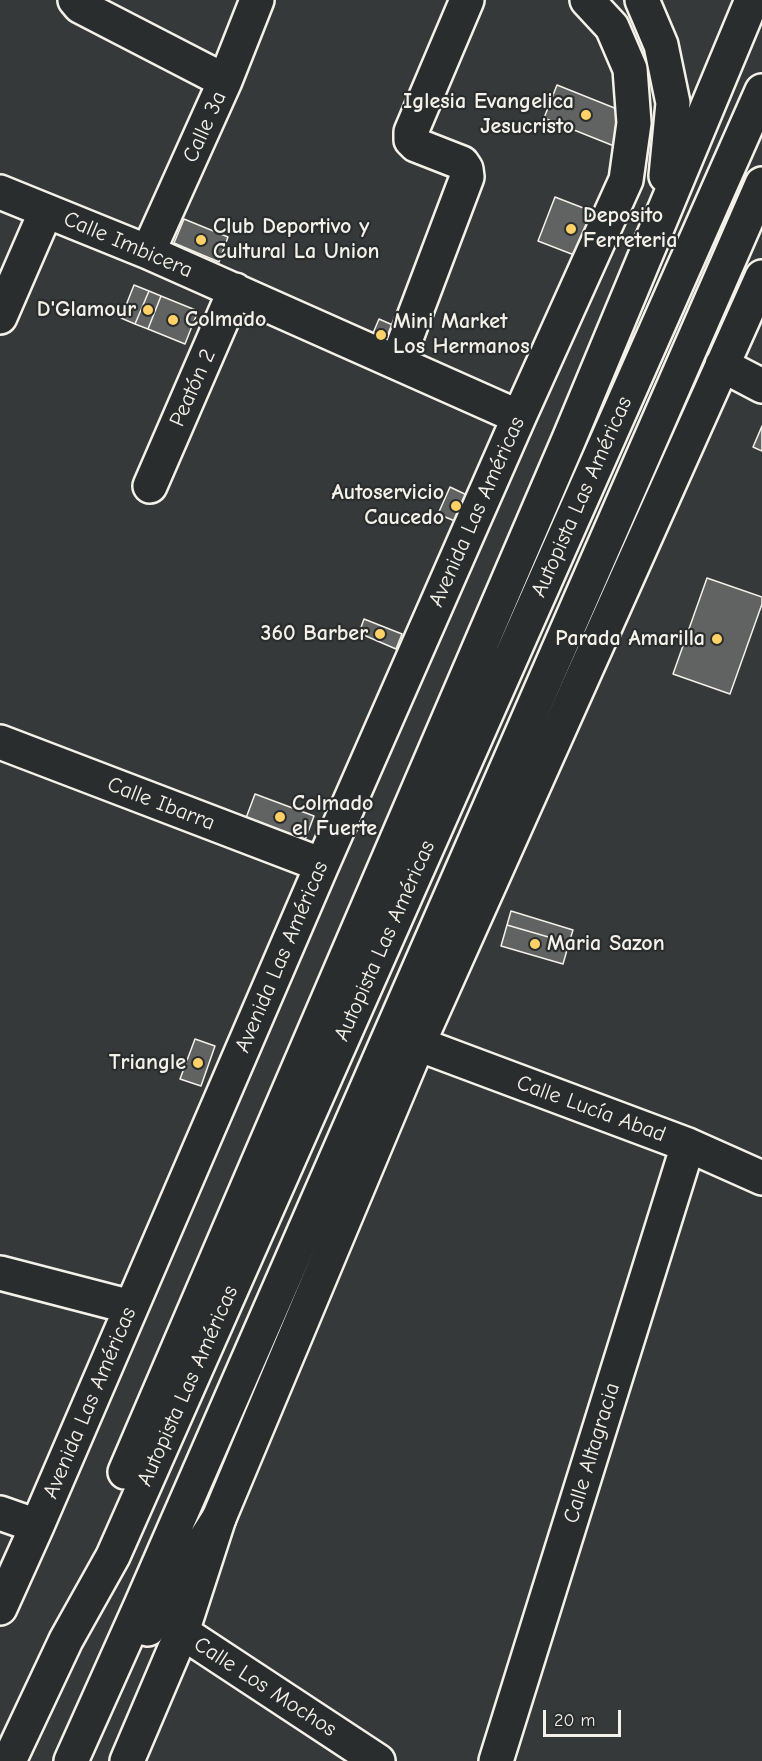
<!DOCTYPE html>
<html>
<head>
<meta charset="utf-8">
<style>
  body { margin:0 }
  #map { position:relative; width:762px; height:1761px; overflow:hidden; background:#363939; font-family:"Comic Neue",sans-serif }
  canvas { display:block }
  .scale { position:absolute; left:543px; top:1710px; width:78px; height:27px; box-sizing:border-box; border:3px solid #f4f1e8; border-top:0; padding-left:8px; font-size:18px; line-height:21px; white-space:nowrap; color:#f4f1e8; -webkit-text-stroke:4px #2a2d2e; paint-order:stroke }
</style>
</head>
<body>
<div id="map">
<canvas width="762" height="1761"></canvas>
<div class="scale">20 m</div>
</div>
<script>
const g = document.querySelector('canvas').getContext('2d');
g.lineJoin = 'round';
function fill(path, color) { g.fillStyle = color; g.fill(path, 'evenodd'); }
const shape = rows => new Path2D(rows.map(r => 'M' + r).join(''));
function stroke(path, color, width, dash) { g.strokeStyle = color; g.lineWidth = width; g.lineCap = dash ? 'butt' : 'round'; g.setLineDash(dash || []); g.stroke(path); }
function label(font, color, halo, rows, align = 'center') {
  g.font = font + ' "Comic Neue",sans-serif'; g.lineWidth = 4.5; g.setLineDash([]); g.textBaseline = 'middle'; g.strokeStyle = halo; g.fillStyle = color; for (const [text, x, y, turn = 0] of rows) {
    g.save(); g.translate(x, y); g.rotate((+turn || 0) * Math.PI / 180); g.textAlign = isNaN(turn) ? turn : align; if (halo) g.strokeText(text, 0, 0); g.fillText(text, 0, 0); g.restore();
  }
}
const building = shape([
  [557,85,627,113,614,146,544,118,557,85],
  [555,197,604,216,587,260,538,241,555,197],
  [184,219,228,237,219,262,174,243,184,219],
  [134,285,149,291,135,324,121,318,134,285],
  [149,291,161,296,148,329,135,324,149,291],
  [161,296,198,311,185,344,148,329,161,296],
  [379,319,395,326,384,351,368,345,379,319],
  [762,426,762,451,753,447,762,426],
  [450,487,473,498,462,524,438,514,450,487],
  [707,578,762,597,762,604,730,694,673,674,707,578],
  [364,619,402,634,396,649,359,633,364,619],
  [255,794,314,816,305,840,246,818,255,794],
  [511,911,573,930,569,943,507,925,511,911],
  [507,925,569,943,563,964,501,946,507,925],
  [195,1039,215,1046,201,1086,180,1079,195,1039]
]);
const minor = shape([
  [75,0,80,6,225,81],
  [0,192,148,252,519,417],
  [148,252,225,81,257,0],
  [0,317,46,211],
  [397,362,467,177,466,169,462,163,416,145,411,140,411,132,467,0],
  [722,365,762,386],
  [150,486,235,290],
  [0,742,322,865],
  [418,1044,688,1145,762,1178],
  [0,1273,131,1307],
  [0,1513,37,1526],
  [0,1608,37,1526,322,865,519,417,626,180,634,123,630,69,612,27,587,0],
  [182,1632,378,1761],
  [127,1761,182,1632,219,1518,418,1044,762,277],
  [496,1761,688,1145]
]);
const highway = shape([
  [642,0,661,45,673,103,666,176],
  [125,1472,569,439,752,0],
  [148,1629,219,1518],
  [9,1761,66,1640,113,1556,762,91],
  [71,1761,141,1605,762,184]
]);
const markers = [
  [586,115,6,"#ffd166"],
  [571,229,6,"#ffd166"],
  [201,240,6,"#ffd166"],
  [148,310,6,"#ffd166"],
  [173,320,6,"#ffd166"],
  [381,335,6,"#ffd166"],
  [456,506,6,"#ffd166"],
  [380,634,6,"#ffd166"],
  [717,639,6,"#ffd166"],
  [280,817,6,"#ffd166"],
  [535,944,6,"#ffd166"],
  [198,1063,6,"#ffd166"]
];
const poiNames = [
  ["Iglesia Evangelica",574,102],
  ["Jesucristo",574,127],
  ["Deposito",583,216,"left"],
  ["Ferreteria",583,241,"left"],
  ["Club Deportivo y",213,227,"left"],
  ["Cultural La Union",213,252,"left"],
  ["D'Glamour",136,310],
  ["Colmado",185,320,"left"],
  ["Mini Market",393,322,"left"],
  ["Los Hermanos",393,347,"left"],
  ["Autoservicio",444,493],
  ["Caucedo",444,518],
  ["360 Barber",368,634],
  ["Parada Amarilla",705,639],
  ["Colmado",292,804,"left"],
  ["el Fuerte",292,829,"left"],
  ["Maria Sazon",547,944,"left"],
  ["Triangle",186,1063]
];
const streetNames = [
  ["Calle 3a",205,127,-66],
  ["Calle Imbicera",128,245,23],
  ["Peatón 2",193,388,-66],
  ["Autopista Las Américas",582,497,-66],
  ["Avenida Las Américas",477,512,-66],
  ["Calle Ibarra",161,804,21],
  ["Autopista Las Américas",385,941,-66],
  ["Avenida Las Américas",282,957,-67],
  ["Calle Lucía Abad",591,1109,20],
  ["Autopista Las Américas",188,1386,-66],
  ["Avenida Las Américas",90,1403,-67],
  ["Calle Altagracia",592,1453,-73],
  ["Calle Los Mochos",265,1687,33]
];
fill(building, '#616362');
stroke(building, '#f4f1e8', 1.5);
stroke(minor, '#f4f1e8', 38);
stroke(highway, '#f4f1e8', 38);
stroke(minor, '#2a2d2e', 33);
stroke(highway, '#2a2d2e', 33);
for (const [x, y, r, color] of markers) { const dot = new Path2D(); dot.arc(x, y, r, 0, 2 * Math.PI); g.fillStyle = color; g.fill(dot); stroke(dot, '#2a2d2e', 2); }
label('bold 22px', '#f4f1e8', '#2a2d2e', poiNames, 'right');
label('22px', '#f4f1e8', '#2a2d2e', streetNames);
</script>
</body>
</html>
